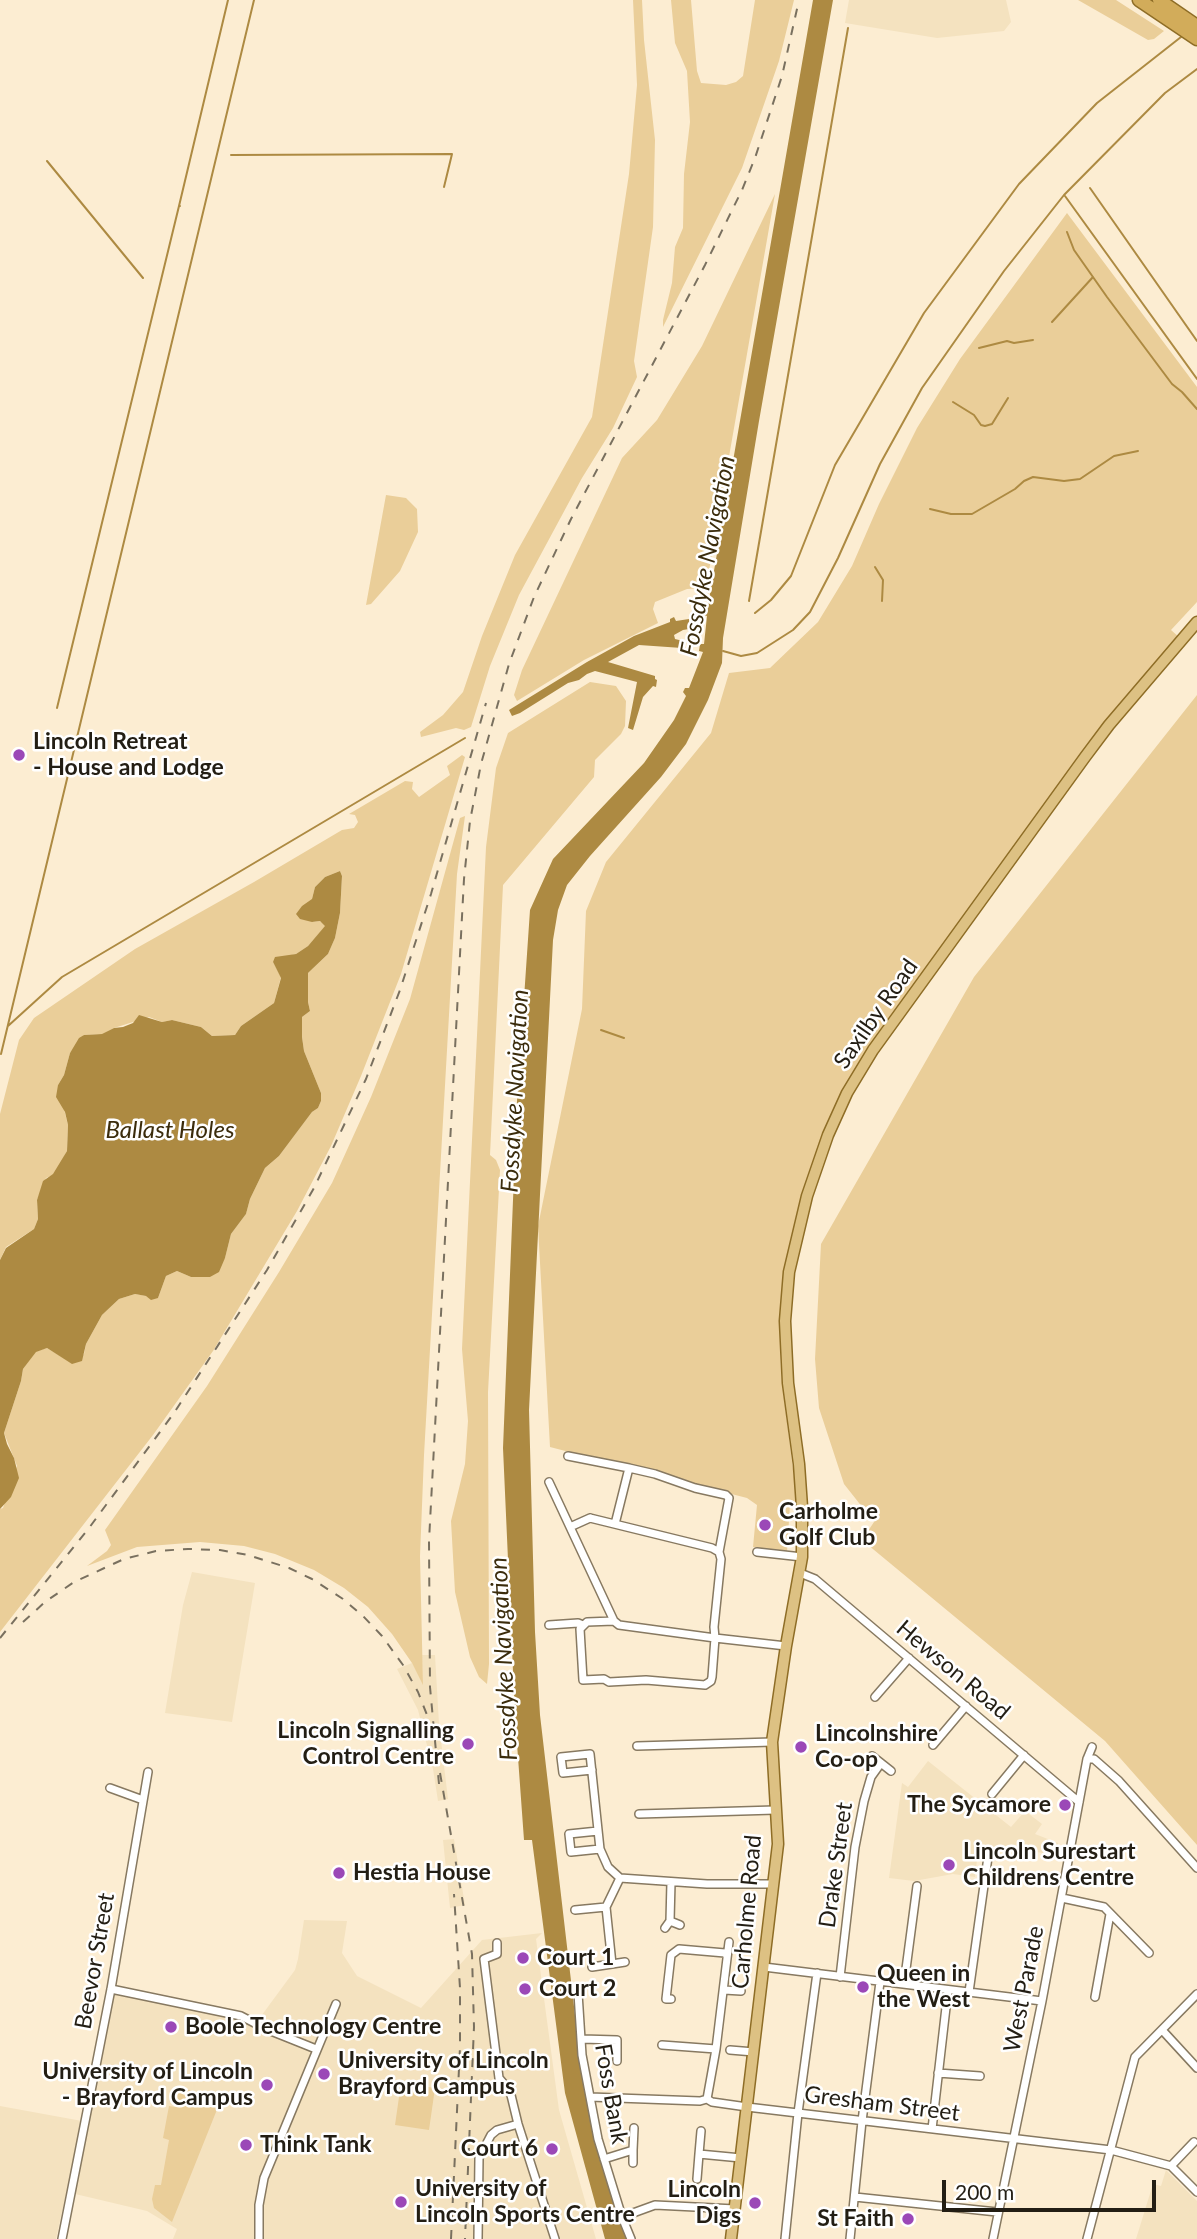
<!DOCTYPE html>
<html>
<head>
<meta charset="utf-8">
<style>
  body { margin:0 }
  #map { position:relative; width:1197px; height:2239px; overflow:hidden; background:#fcedd2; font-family:Lato,sans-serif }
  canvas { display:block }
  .scale { position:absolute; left:942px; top:2180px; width:214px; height:32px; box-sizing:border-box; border:4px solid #231e14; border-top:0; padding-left:9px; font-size:21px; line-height:24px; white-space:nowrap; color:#231e14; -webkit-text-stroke:5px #fff; paint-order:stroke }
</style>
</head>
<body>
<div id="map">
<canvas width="1197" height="2239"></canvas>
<div class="scale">200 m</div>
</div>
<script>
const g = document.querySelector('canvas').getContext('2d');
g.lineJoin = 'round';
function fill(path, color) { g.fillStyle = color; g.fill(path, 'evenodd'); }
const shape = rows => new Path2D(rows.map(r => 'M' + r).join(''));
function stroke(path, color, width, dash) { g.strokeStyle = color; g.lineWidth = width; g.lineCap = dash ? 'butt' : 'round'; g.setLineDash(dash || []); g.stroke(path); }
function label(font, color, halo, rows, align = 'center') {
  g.font = font + ' Lato,sans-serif'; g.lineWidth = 5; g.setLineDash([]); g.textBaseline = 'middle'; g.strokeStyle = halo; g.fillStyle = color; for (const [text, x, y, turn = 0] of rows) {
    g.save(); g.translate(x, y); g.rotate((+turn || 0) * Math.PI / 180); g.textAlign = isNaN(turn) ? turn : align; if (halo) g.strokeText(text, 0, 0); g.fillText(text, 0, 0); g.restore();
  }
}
const built = shape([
  [849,0,1006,0,1011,22,1004,31,937,38,845,23],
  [192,1572,255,1583,232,1722,165,1713,183,1605],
  [422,1655,435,1655,439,1724,448,1799,438,1801,433,1769,418,1710,397,1669,412,1663,423,1683],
  [928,1761,1011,1827,1025,1811,1042,1824,1035,1834,1058,1843,1056,1855,997,1846,997,1849,986,1852,985,1856,977,1860,975,1877,953,1874,914,1881,889,1878,902,1783,908,1787],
  [454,1839,465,1905,450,1908,443,1840],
  [304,1920,347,1921,342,1953,357,1976,421,2008,482,1940,542,1933,536,1939,559,2110,596,2239,173,2239,177,2229,147,2211,71,2193,111,1989,256,2023,295,1970,298,1959],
  [0,2106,82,2121,56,2239,0,2239],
  [1166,2170,1197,2201,1197,2239,1136,2239,1153,2184,1161,2186]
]);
const green = shape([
  [633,0,642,0,644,40,655,140,653,227,634,361,637,377,613,428,582,478,519,595,490,666,471,727,464,730,456,728,421,737,420,732,443,715,463,692,482,636,515,555,592,417,629,174,637,85],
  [671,0,691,0,697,71,701,83,726,85,736,82,743,76,755,0,794,0,779,61,742,168,663,327,663,320,672,283,675,247,683,228,684,174,690,122,687,71,675,43],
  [1078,0,1116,0,1164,31,1154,39,1148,40],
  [775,194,706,588,687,589,655,602,653,609,658,623,584,660,517,701,514,695,522,670,622,458,657,420,702,346],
  [1067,213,1197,387,1197,602,1171,630,1180,638,1037,814,964,915,842,1096,784,1288,780,1335,781,1374,797,1501,790,1504,787,1552,753,1547,757,1505,747,1498,550,1447,538,1226,582,1009,586,911,606,862,711,733,729,673,770,668,818,622,852,566,879,504,917,428,960,359],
  [386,495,406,498,417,509,418,532,400,571,371,604,366,605],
  [590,682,616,686,626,701,625,726,621,734,595,760,594,777,503,885,490,1155,496,1160,500,1170,488,1392,489,1664,487,1684,479,1677,470,1657,455,1592,451,1521,465,1464,468,1421,462,1349,486,847,496,768,508,733],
  [1197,695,1197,1845,1105,1741,862,1540,874,1522,844,1484,819,1408,815,1359,821,1244,974,977],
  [462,755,465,757,401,974,361,1076,331,1146,297,1211,213,1351,153,1435,0,1632,0,1509,3,1508,17,1466,4,1433,21,1381,23,1369,36,1351,47,1348,72,1363,84,1354,86,1344,102,1315,119,1299,135,1294,158,1298,166,1276,177,1271,191,1277,210,1277,225,1258,231,1234,246,1214,250,1199,265,1168,279,1156,312,1112,318,1108,321,1101,321,1093,304,1051,302,1037,302,1017,310,1011,308,1002,308,973,328,954,335,938,340,913,342,876,340,871,325,877,315,887,312,899,312,922,320,921,326,926,308,946,296,954,284,957,273,962,281,977,274,1003,241,1026,235,1035,212,1036,201,1027,172,1020,162,1022,149,1017,114,1028,103,1034,84,1035,70,1053,64,1075,58,1085,68,1125,67,1151,59,1167,53,1175,46,1178,37,1200,38,1219,34,1229,6,1247,0,1260,0,1114,19,1040,34,1018,135,949,254,882,342,830,354,828,358,822,355,815,349,814,405,781,413,782,412,789,419,797,450,775,447,766],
  [465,816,457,874,424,1455,420,1556,423,1685,412,1663,392,1634,368,1607,344,1588,314,1570,275,1554,244,1546,200,1542,137,1547,87,1566,107,1551,111,1545,105,1530,207,1386,279,1272,332,1183,371,1097,410,999,460,818],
  [401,2083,435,2088,429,2130,395,2125],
  [178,2088,222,2097,172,2222,154,2208,152,2199,155,2185,161,2185,169,2140,163,2138,169,2106,175,2107]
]);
const water = shape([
  [813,0,833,0,759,421,723,638,722,663,708,700,686,744,661,777,590,856,567,885,558,910,553,940,529,1410,535,1632,540,1715,582,2075,628,2239,605,2239,565,2093,532,1840,524,1840,515,1716,503,1448,517,1101,530,910,553,859,644,763,674,720,686,696,683,692,685,688,689,688,703,652,699,651,700,644,704,644,707,616,704,615,704,611,707,611],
  [674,617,676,621,689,619,689,629,683,630,674,635,675,639,683,641,682,648,639,645,608,662,655,676,655,679,657,680,656,687,653,686,643,697,633,730,628,728,637,682,595,671,587,674,579,680,568,683,520,713,512,716,509,710,587,662,634,636,670,622,670,619],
  [340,871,342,876,340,913,335,938,328,954,308,973,308,1002,310,1011,302,1017,302,1037,304,1051,321,1093,321,1101,318,1108,312,1112,279,1156,265,1168,250,1199,246,1214,231,1234,225,1258,219,1272,210,1277,191,1277,177,1271,166,1276,158,1298,151,1300,146,1296,135,1294,119,1299,102,1315,86,1344,82,1361,72,1364,47,1348,36,1352,23,1369,21,1381,4,1433,7,1444,14,1458,19,1478,11,1497,0,1509,0,1260,6,1248,34,1229,38,1219,37,1200,43,1181,53,1174,67,1151,68,1125,65,1112,56,1097,58,1085,64,1075,70,1053,79,1038,84,1035,102,1034,114,1028,123,1027,133,1023,139,1015,162,1022,172,1020,201,1027,212,1036,235,1035,241,1026,274,1003,281,978,273,962,275,957,296,954,308,946,325,926,320,921,312,922,300,919,296,914,302,906,312,899,315,887,325,877]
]);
const stream = shape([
  [231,155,452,154,444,187],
  [47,161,143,278],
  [1090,188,1197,341],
  [1065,196,1197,379],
  [180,206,179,206,228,0],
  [1067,232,1074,250,1107,297,1172,384,1182,392,1197,409],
  [1052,322,1093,277],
  [979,348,1007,341,1014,343,1033,340],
  [953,402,974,415,981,425,985,426,992,424,1008,398],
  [930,509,951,514,972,514,1015,489,1024,481,1033,477,1064,481,1080,479,1114,456,1138,451],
  [875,567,883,580,882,601],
  [749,601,848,28],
  [755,613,771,600,791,576,835,465,924,313,1019,184,1097,103,1181,37],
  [723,651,741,656,757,653,793,630,810,612,838,558,880,464,922,388,1004,271,1064,195,1165,93,1197,69],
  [57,708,179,206],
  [8,1026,62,977,465,738],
  [601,1030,624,1038],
  [1,1054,254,0]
]);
const minor = shape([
  [568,1456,629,1468],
  [549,1482,570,1527],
  [590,1518,712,1548,719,1552,721,1559,714,1627,715,1638,619,1625,614,1621,570,1527,590,1518],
  [615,1524,629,1468,655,1474,695,1488,726,1495,729,1498,719,1552],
  [757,1552,802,1557],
  [800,1573,815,1579,1079,1802],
  [614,1621,587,1622,580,1629,583,1680,604,1679,609,1682,646,1680,705,1685,711,1681,712,1677,715,1638,786,1646],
  [549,1625,578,1623,583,1625],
  [875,1697,909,1658],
  [933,1745,966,1706],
  [637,1746,772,1742],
  [872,1756,891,1771],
  [1087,1759,1094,1759,1119,1781,1197,1868],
  [592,1770,563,1773,561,1757,590,1754,600,1849,571,1852,569,1834,598,1831],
  [110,1788,143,1800],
  [992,1794,1024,1755],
  [639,1814,775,1810],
  [600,1849,608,1867,620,1878,707,1884,774,1884],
  [1062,1898,1104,1907,1149,1953],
  [575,1910,606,1907,620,1878],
  [670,1921,671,1882],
  [665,1928,670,1921,680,1925],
  [497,1943,497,1954,484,1959,499,2078,510,2091,518,2124,555,2239],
  [612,1964,625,1962],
  [592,1967,612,1964,606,1907],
  [764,1967,1042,2001],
  [840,1977,855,1847,864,1801,871,1777,881,1763],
  [904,1984,917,1886],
  [111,1989,241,2016,266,2029,316,2049],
  [724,1990,741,1991],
  [969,1992,988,1857],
  [578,1993,582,2055,598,2139,622,2217,631,2239],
  [1095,1997,1110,1914],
  [671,1999,666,1999,671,1955,679,1949,725,1953,727,1956],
  [1163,2031,1197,2068],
  [582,2039,617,2040,617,2061],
  [662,2045,716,2049,729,1942],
  [730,2050,754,2052],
  [938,2073,980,2076],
  [590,2097,700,2101,707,2099,712,2102,747,2107,1111,2150,1171,2166,1197,2192],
  [707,2099,716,2049],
  [932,2129,948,1990],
  [701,2131,699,2154,741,2158],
  [604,2159,633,2150,634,2128],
  [633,2163,633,2150],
  [1171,2166,1194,2142],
  [697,2179,699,2154],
  [855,2197,997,2212],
  [622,2217,655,2205,735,2209],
  [62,2239,111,1989,148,1772],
  [259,2239,259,2205,264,2178,336,2004],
  [478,2239,479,2158,491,2135,497,2130,518,2124],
  [785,2239,798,2113,817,1973],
  [850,2239,862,2121,880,1982],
  [993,2239,1042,2001,1087,1759,1092,1747],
  [1087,2239,1135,2057,1197,1994]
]);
const primary = shape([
  [731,2239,778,1844,772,1742,786,1646,802,1557,802,1507,799,1464,788,1383,785,1321,789,1272,807,1196,828,1135,847,1093,873,1050,1085,757,1109,725,1197,622]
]);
const trunk = shape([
  [1139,0,1197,39],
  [1159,0,1197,26]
]);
const rail = shape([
  [23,1622,45,1602,74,1582,124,1559,156,1551,188,1549,220,1550,248,1555,289,1568,312,1579,343,1599,363,1616,382,1636,403,1665,418,1692,427,1715],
  [0,1638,89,1528,174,1413,267,1270,314,1188,366,1079,400,990,431,894,486,703],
  [440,1773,472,1954,474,2027,465,2239],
  [439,1784,430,1687,429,1541,464,879,470,821,481,764,509,664,534,597,571,519,705,265,742,190,755,158,782,76,799,0],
  [451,2239,460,2047,460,1988,454,1894]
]);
const markers = [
  [19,755,7,"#9b48b7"],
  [765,1525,7,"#9b48b7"],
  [468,1744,7,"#9b48b7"],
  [801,1747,7,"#9b48b7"],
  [1065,1805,7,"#9b48b7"],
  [949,1865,7,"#9b48b7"],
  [339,1873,7,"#9b48b7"],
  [523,1958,7,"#9b48b7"],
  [863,1987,7,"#9b48b7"],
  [525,1989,7,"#9b48b7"],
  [171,2027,7,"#9b48b7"],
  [324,2074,7,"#9b48b7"],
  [267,2085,7,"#9b48b7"],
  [246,2145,7,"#9b48b7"],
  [552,2149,7,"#9b48b7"],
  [401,2202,7,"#9b48b7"],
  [755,2203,7,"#9b48b7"],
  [908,2219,7,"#9b48b7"]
];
const poiNames = [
  ["Lincoln Retreat",33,742],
  ["- House and Lodge",33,768],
  ["Carholme",779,1512],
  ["Golf Club",779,1538],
  ["Lincoln Signalling",454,1731,"right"],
  ["Control Centre",454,1757,"right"],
  ["Lincolnshire",815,1734],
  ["Co-op",815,1760],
  ["The Sycamore",1051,1805,"right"],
  ["Lincoln Surestart",963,1852],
  ["Childrens Centre",963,1878],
  ["Hestia House",353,1873],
  ["Court 1",537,1958],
  ["Queen in",877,1974],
  ["the West",877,2000],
  ["Court 2",539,1989],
  ["Boole Technology Centre",185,2027],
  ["University of Lincoln",338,2061],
  ["Brayford Campus",338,2087],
  ["University of Lincoln",253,2072,"right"],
  ["- Brayford Campus",253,2098,"right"],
  ["Think Tank",260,2145],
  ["Court 6",538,2149,"right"],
  ["University of",415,2189],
  ["Lincoln Sports Centre",415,2215],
  ["Lincoln",741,2190,"right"],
  ["Digs",741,2216,"right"],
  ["St Faith",894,2219,"right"]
];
const streetNames = [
  ["Saxilby Road",876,1014,-55],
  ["Hewson Road",953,1670,40],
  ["Drake Street",836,1865,-82],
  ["Carholme Road",747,1912,-85],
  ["Beevor Street",95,1961,-80],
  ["West Parade",1024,1989,-79],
  ["Foss Bank",611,2094,80],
  ["Gresham Street",882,2104,7]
];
const waterNames = [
  ["Fossdyke Navigation",708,556,-79],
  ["Fossdyke Navigation",515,1091,-87],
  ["Ballast Holes",170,1130],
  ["Fossdyke Navigation",504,1659,-93]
];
fill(built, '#f4e2bf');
fill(green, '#eace99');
fill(water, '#ad8a42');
stroke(stream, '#ad8a42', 2);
stroke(minor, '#877961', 10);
stroke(primary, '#8e6d26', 13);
stroke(trunk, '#8e6d26', 15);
stroke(minor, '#fff', 7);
stroke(primary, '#ddc183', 10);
stroke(trunk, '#d2ac5a', 12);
stroke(rail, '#79705f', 2, [9, 9]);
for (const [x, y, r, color] of markers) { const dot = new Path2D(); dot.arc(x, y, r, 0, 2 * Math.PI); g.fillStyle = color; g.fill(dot); stroke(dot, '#fff', 2.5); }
label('bold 23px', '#231e14', '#fff', poiNames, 'left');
label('23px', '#231e14', '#fff', streetNames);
label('italic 24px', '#3b2c0c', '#fff', waterNames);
</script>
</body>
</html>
